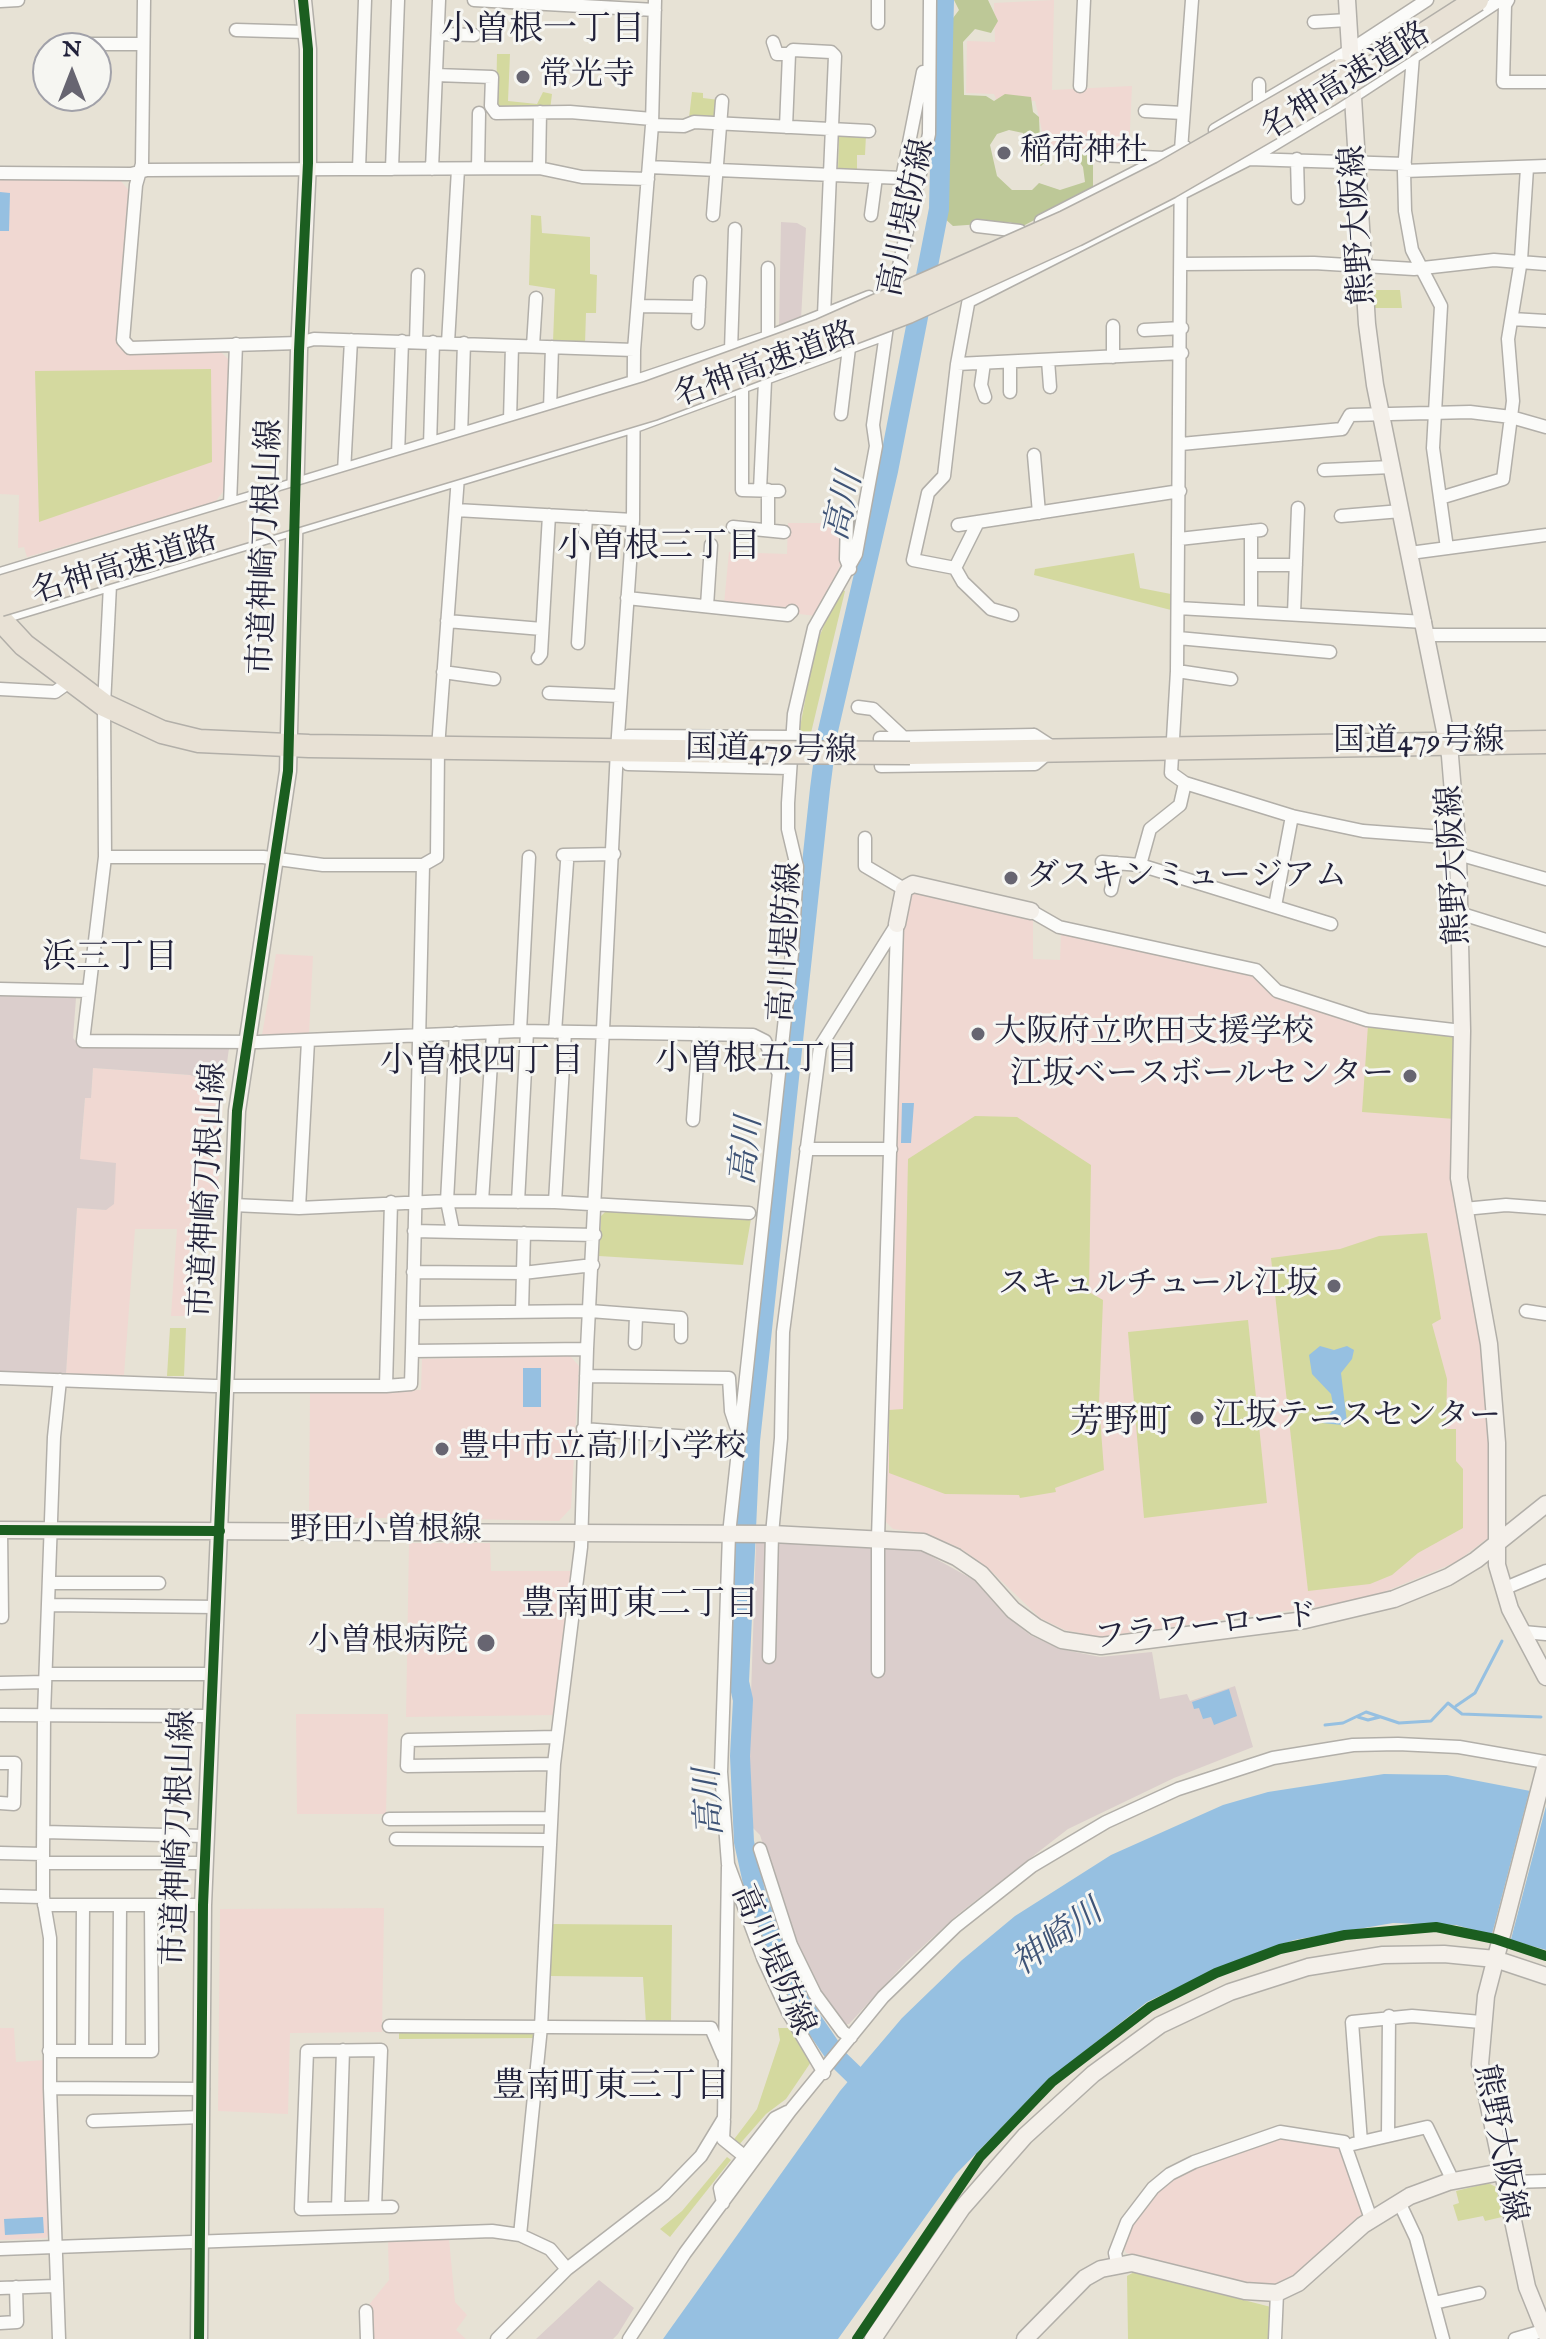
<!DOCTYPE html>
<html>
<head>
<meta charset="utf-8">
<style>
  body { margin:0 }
  #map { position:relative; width:1546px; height:2339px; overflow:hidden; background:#e7e2d5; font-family:"IM FELL English",serif }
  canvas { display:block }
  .north { position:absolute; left:32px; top:32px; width:80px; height:80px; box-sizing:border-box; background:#f6f6f2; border:2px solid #a1a1a9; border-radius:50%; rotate:0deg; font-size:22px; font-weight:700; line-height:32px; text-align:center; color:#22223b }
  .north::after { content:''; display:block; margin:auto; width:28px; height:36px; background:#676571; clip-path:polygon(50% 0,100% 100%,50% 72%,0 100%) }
</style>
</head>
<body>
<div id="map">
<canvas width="1546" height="2339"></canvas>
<div class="north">N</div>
</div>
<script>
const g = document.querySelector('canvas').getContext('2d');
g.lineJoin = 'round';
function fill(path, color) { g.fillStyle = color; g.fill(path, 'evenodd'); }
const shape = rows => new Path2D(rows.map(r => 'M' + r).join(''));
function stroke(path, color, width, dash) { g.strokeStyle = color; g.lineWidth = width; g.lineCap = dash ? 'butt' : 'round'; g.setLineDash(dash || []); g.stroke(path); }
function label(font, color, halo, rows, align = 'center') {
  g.font = font + ' "IM FELL English","Noto Serif JP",serif'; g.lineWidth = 6; g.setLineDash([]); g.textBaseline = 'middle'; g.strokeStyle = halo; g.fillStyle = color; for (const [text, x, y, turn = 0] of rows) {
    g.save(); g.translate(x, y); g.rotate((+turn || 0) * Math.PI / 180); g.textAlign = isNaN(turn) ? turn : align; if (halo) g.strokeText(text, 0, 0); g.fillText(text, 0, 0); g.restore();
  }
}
const built = shape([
  [1054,0,1052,90,1132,86,1129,151,1046,147,1035,101,997,101,994,94,966,93,967,41,995,42,994,3],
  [0,179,120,180,130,192,119,347,124,352,221,352,230,361,226,488,215,502,27,557,24,547,18,548,19,495,0,494],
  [788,523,842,523,843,560,815,616,724,604,729,552,787,554],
  [919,891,1033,919,1033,959,1060,960,1061,933,1253,976,1276,997,1453,1035,1457,1040,1453,1178,1484,1343,1492,1535,1456,1562,1365,1600,1099,1637,1065,1630,1040,1618,987,1567,960,1548,924,1533,893,1529,886,1522,904,907,906,897],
  [276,954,313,956,309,1034,262,1035],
  [93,1068,190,1075,209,1084,224,1085,217,1204,192,1207,187,1316,171,1316,177,1229,135,1229,124,1375,66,1374,77,1208,106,1210,80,1160,85,1097,91,1097],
  [570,1356,579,1366,571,1508,559,1521,424,1518,423,1514,391,1513,386,1518,317,1518,309,1510,310,1391,421,1390,422,1359],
  [409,1543,490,1543,491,1571,573,1571,555,1715,406,1717],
  [296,1714,388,1714,386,1814,297,1814],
  [384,1908,382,2032,290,2033,288,2114,218,2111,220,1909],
  [0,2028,14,2028,16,2062,46,2060,49,2234,46,2238,0,2240],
  [1282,2135,1340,2145,1362,2214,1296,2274,1275,2284,1254,2284,1126,2253,1122,2244,1129,2227,1158,2192,1183,2172],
  [449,2239,455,2302,467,2315,456,2330,466,2339,370,2339,368,2306,389,2280,388,2241]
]);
const industrial = shape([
  [781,222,797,223,806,228,801,319,779,328],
  [0,993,72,994,76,998,73,1038,77,1043,106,1047,229,1048,224,1085,209,1084,190,1075,93,1068,91,1098,85,1098,80,1159,116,1163,114,1204,106,1210,77,1208,66,1374,0,1372],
  [780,1540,872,1543,920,1550,974,1580,1005,1615,1030,1635,1060,1649,1100,1657,1152,1652,1160,1699,1187,1694,1190,1701,1235,1686,1253,1747,1174,1778,1068,1829,957,1915,906,1962,849,2024,842,2025,818,1991,794,1943,760,1835,753,1828,749,1756,756,1543],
  [599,2280,634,2308,618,2334,613,2339,536,2339]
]);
const green = shape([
  [497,54,510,54,508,101,537,104,543,92,552,94,550,110,499,110,496,105],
  [692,92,703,93,703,98,719,100,715,119,689,118],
  [839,134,866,135,865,155,857,155,857,171,838,171],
  [531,215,541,216,542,233,590,237,590,274,597,275,596,313,586,313,585,344,553,342,555,289,529,285],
  [1369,290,1400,290,1402,308,1370,308],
  [211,369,212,462,39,522,35,371],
  [1134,553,1140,588,1171,594,1171,610,1034,575,1035,569],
  [839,589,845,591,810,737,798,738,815,647],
  [1368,1025,1453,1035,1456,1040,1455,1119,1362,1112],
  [975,1116,1017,1117,1091,1165,1089,1292,1103,1300,1099,1404,1104,1470,1055,1488,1056,1492,1020,1498,1019,1495,945,1494,889,1473,889,1410,903,1409,908,1159],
  [606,1211,751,1219,743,1265,599,1256,601,1216],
  [1427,1233,1441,1319,1432,1324,1447,1379,1446,1429,1456,1429,1456,1461,1463,1469,1463,1528,1418,1553,1392,1575,1370,1584,1308,1591,1271,1258,1340,1249,1379,1236],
  [1248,1320,1267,1503,1144,1518,1128,1332],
  [170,1328,186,1328,184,1376,167,1376],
  [550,1924,672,1925,671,2024,646,2024,643,1977,550,1976],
  [778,2028,792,2028,811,2062,786,2099,766,2114,738,2146,732,2142,757,2109,780,2040],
  [399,2031,535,2032,535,2038,399,2039],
  [727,2157,731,2160,670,2237,660,2229,682,2211],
  [1488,2183,1496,2187,1502,2217,1485,2221,1483,2216,1458,2221,1453,2205,1459,2203,1456,2191],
  [1134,2272,1271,2307,1271,2339,1128,2339,1127,2276]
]);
const forest = shape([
  [954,0,988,0,998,21,991,33,975,29,963,42,964,95,986,96,994,101,1005,94,1031,97,1033,112,1039,117,1040,141,1049,146,1050,157,1041,166,1030,158,1023,133,1009,130,997,134,990,145,997,176,1012,190,1032,190,1039,183,1060,190,1085,182,1083,167,1076,157,1080,150,1089,150,1093,159,1093,189,1023,226,1009,222,953,226,943,217,950,160,950,22,959,10]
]);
const water = shape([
  [0,192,10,193,9,231,0,231],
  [902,1103,914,1103,911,1143,901,1143],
  [1320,1346,1334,1350,1347,1346,1354,1350,1352,1359,1341,1373,1347,1422,1342,1425,1322,1423,1334,1409,1331,1394,1312,1374,1309,1355],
  [523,1368,541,1368,541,1407,523,1407],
  [1229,1689,1237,1716,1214,1725,1211,1717,1203,1719,1199,1708,1194,1709,1192,1702],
  [1384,1774,1447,1775,1546,1794,1546,1950,1456,1925,1393,1923,1294,1940,1216,1969,1147,2002,1048,2080,956,2174,838,2339,663,2339,840,2091,902,2018,962,1960,1015,1916,1111,1855,1223,1805,1268,1792],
  [43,2217,44,2233,5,2235,4,2219]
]);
const pier = shape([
  [1531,1785,1546,1789,1546,1806,1510,1943,1491,1938]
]);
const stream = shape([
  [1456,1706,1475,1693,1502,1641],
  [1358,1717,1368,1720,1380,1717],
  [1325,1725,1343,1723,1366,1712,1399,1723,1431,1721,1448,1703,1462,1714,1541,1717]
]);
const river = shape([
  [871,2091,839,2060,811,2019,776,1949,756,1896,744,1842,740,1756,743,1700,739,1682,750,1441,820,789,827,735,888,471,939,209,944,0]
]);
const street = shape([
  [144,0,142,164,136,185,123,340,130,348,299,343,314,339,634,350],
  [474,0,655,10],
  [1192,0,1181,150,1177,671,1171,773,1185,783,1292,816,1363,831,1457,838],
  [1508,0,1505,5,1503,82,1546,82],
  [0,1,18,0],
  [1314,22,1348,20],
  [878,23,878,0],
  [236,30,306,32],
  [438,34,474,35],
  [773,42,777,54,789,54],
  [72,44,143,44],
  [1413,56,1404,171,1405,211,1412,250,1441,306,1433,448,1447,548],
  [436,75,492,77,491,106,496,113,570,112,652,119],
  [1259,84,1259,104],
  [1080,86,1084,0],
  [1145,111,1183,113],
  [652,125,684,126,694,122,869,131],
  [786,127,789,54,793,50,831,52,835,56,824,315],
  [1215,130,1349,51,1427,0],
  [1100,155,1163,158],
  [1249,159,1405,164],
  [1297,159,1298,198],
  [649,167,902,178,923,72],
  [478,168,479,113],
  [539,168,540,112],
  [359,169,365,0],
  [392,169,398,0],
  [432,169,439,0],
  [1404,171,1546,166],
  [0,173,131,174,147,170,539,168,582,177,648,179],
  [902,178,907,214],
  [713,215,722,101],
  [871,215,876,177],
  [1041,221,1185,147],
  [977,226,1020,231],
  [1181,264,1314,263,1414,269,1494,260,1546,264],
  [891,301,929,134,930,0],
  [969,301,1249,159,1352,97,1500,0],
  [639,306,699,307],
  [1512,319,1546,321],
  [698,323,700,282],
  [1113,326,1113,357],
  [1144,330,1182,328],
  [768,337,768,268],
  [416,342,418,275],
  [448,343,458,169],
  [533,346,536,298],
  [731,350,735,229],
  [1048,360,1050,387],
  [1010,362,1010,392],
  [984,363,981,385,985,397],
  [957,364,1182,353],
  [742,389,742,490,779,491],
  [550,409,552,347],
  [841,414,849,348],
  [510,420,512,346],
  [1181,444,1342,429,1350,415,1470,412,1511,417,1546,427],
  [430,446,433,342],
  [398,455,402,341],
  [1034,455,1039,513],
  [1324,470,1392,467],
  [344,472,351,340],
  [760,490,765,381],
  [1440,498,1503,479,1513,401,1508,339,1521,260,1527,168],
  [230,505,236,344],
  [456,510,633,520],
  [1341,516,1401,511],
  [847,519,846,559,850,569],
  [978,522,955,568,963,582,991,609,1012,615],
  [958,525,1180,491],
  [733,527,784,532],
  [768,528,768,490],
  [1251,531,1251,612],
  [1179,539,1261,530],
  [1410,553,1546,535],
  [1251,565,1296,565],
  [955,568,913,560,928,493,944,476,957,364,972,282],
  [0,574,633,382,768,337,869,297],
  [627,598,788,615,792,611],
  [707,606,711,545],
  [1178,608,1425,622],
  [1294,614,1298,508],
  [0,618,635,426,885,334],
  [447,621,542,629],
  [1428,635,1546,635],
  [1178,638,1330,652],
  [578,643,586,517],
  [538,658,541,654,549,515],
  [1177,671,1231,679],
  [443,672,494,679],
  [0,689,55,692,69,682],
  [549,693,620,696],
  [858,707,873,709,904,738],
  [1034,735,1054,748,1035,764,881,766,880,738,1034,735],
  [789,768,628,764,617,750,628,736,792,737],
  [865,838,865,866,904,889],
  [1458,854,1546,879],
  [563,855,614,854],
  [105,857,263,857,323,865,423,865],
  [1102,862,1140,865,1331,924],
  [1140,865,1150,829,1180,805,1185,783],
  [1111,890,1117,863],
  [1275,906,1292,816],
  [1031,911,1059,927,1256,970,1277,991,1367,1020,1462,1031],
  [1459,913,1546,940],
  [0,989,89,991,83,1041,258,1042,520,1031,753,1035,765,1041,778,1072],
  [89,991,105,857,104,705,110,585],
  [520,1031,529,857],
  [555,1032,567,862],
  [693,1120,699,1034],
  [806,1149,891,1149],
  [482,1201,493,1033],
  [518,1202,527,1032],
  [555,1202,565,1032],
  [233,1205,299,1208,447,1201,555,1202,749,1213],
  [299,1208,308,1041],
  [1464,1209,1506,1205,1546,1208],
  [414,1231,595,1235],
  [453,1231,447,1201,456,1033],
  [413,1272,523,1273,593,1265],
  [522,1311,524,1233],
  [1526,1311,1546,1314],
  [413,1313,590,1311,681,1318,681,1337],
  [635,1343,636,1316],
  [412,1351,423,865,437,857,438,748,461,436,464,343],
  [586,1376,729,1378,731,1411,736,1426],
  [0,1378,214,1386,386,1386,411,1384,412,1351,587,1349],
  [386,1386,391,1202],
  [583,1429,705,1438],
  [1,1530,2,1617],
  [51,1583,159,1583],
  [1503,1589,1546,1571],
  [50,1605,216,1607],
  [1523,1632,1546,1634],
  [769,1657,772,1534,781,1438,783,1332,820,1047,897,924],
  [878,1671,878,1538,897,927],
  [46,1674,213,1674],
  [0,1683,45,1682],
  [0,1715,211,1716],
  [0,1763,15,1763,14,1804,0,1803],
  [554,1764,407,1766,408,1740,557,1737],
  [389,1819,550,1818],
  [44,1832,205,1836],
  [396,1839,548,1840],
  [760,1849,791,1945,815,1994,843,2032,851,2037],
  [0,1853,43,1854],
  [44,1863,204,1863],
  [0,1896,43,1897],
  [44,1905,203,1905],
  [389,2026,711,2028,723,2056],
  [49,2051,152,2051,151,1905],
  [82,2051,83,1905],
  [119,2051,120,1905],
  [824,2073,788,2012,763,1958,728,1864,721,1772,729,1534,792,953,797,867,788,829,788,803,794,714,814,628,856,554,876,446,873,425,888,319],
  [50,2088,203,2089],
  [93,2121,202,2117],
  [724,2121,723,2139,744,2156],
  [1388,2136,1389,2016],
  [1361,2142,1352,2022,1412,2016,1481,2022],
  [1353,2144,1427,2127,1453,2181],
  [1501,2172,1511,2182,1546,2181],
  [1399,2202,1416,2238,1443,2339],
  [723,2203,720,2188,775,2118,787,2112],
  [375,2207,381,2050,307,2051,301,2209,392,2207],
  [338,2208,343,2050],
  [520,2235,541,2027,554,1764,581,1547,587,1349,617,750,633,520,634,350,652,125,655,0],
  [0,2249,492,2231,520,2235,550,2249,567,2269],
  [1117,2263,1115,2253,1127,2222,1153,2188,1170,2174,1194,2162,1280,2132,1344,2142,1371,2219],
  [0,2288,55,2286],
  [1434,2303,1479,2293],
  [366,2311,367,2339],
  [0,2323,17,2322,16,2287],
  [59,2339,50,2088,50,1938,43,1897,43,1854,44,1715,54,1437,60,1380],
  [497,2339,567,2269,664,2194,701,2156,724,2118,728,1867],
  [629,2339,685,2253,790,2111,883,1997,956,1926,1032,1866,1106,1822,1178,1789,1273,1758,1353,1745,1398,1744,1459,1747,1546,1762],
  [1275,2339,1277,2293],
  [1515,2339,1546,2330]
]);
const secondary = shape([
  [1347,0,1367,324,1375,385,1450,756,1458,854,1462,1031,1459,1178,1489,1344,1497,1443,1497,1565,1510,1609,1546,1677],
  [897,924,904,889,913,884,1031,911],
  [0,1530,772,1534,923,1542,956,1557,981,1574,1013,1610,1036,1627,1062,1640,1101,1646,1305,1620,1394,1599,1448,1577,1476,1560,1546,1504],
  [1546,1764,1486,1996,1480,2064,1527,2287,1546,2334],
  [199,2339,203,1905,237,1111,288,771,299,351,308,163,308,49,303,0],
  [873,2339,962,2208,1025,2136,1093,2074,1160,2025,1230,1992,1308,1967,1383,1955,1444,1954,1495,1959,1546,1976],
  [1025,2339,1085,2278,1101,2269,1132,2263,1245,2291,1277,2293,1298,2283,1363,2225,1410,2196,1448,2182,1501,2172]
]);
const highway = shape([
  [0,619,24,645,104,705,162,732,199,741,309,746,748,752],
  [910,753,1546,742]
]);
const highwayBridge = shape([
  [0,587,647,393,821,330,1065,222,1162,173,1341,70],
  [0,605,653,409,908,312,1076,235,1170,187,1329,95,1477,0],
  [748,752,910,753]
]);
const cycleway = shape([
  [0,1530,220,1531],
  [199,2339,203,1905,237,1111,288,771,299,351,308,163,308,49,303,0],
  [857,2339,980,2157,1052,2082,1150,2007,1216,1973,1280,1949,1345,1935,1436,1927,1495,1939,1546,1956]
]);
const markers = [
  [523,77,8,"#676571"],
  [1004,153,8,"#676571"],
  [1011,878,8,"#676571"],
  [978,1034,8,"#676571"],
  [1410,1076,8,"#676571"],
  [1334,1286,8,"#676571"],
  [1197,1418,8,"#676571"],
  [442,1449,8,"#676571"],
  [486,1643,10,"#676571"]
];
const poiNames = [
  ["常光寺",539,77],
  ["稲荷神社",1020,153],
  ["ダスキンミュージアム",1027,878],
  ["大阪府立吹田支援学校",994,1034],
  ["江坂ベースボールセンター",1394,1076,"right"],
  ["スキュルチュール江坂",1318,1286,"right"],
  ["江坂テニスセンター",1213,1418],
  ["豊中市立高川小学校",458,1449],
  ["小曽根病院",468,1643,"right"]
];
const streetNames = [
  ["名神高速道路",1347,83,-32],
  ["高川堤防線",909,218,-78],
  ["熊野大阪線",1360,225,-94],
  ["名神高速道路",766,367,-20],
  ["市道神崎刀根山線",268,547,-88],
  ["名神高速道路",125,568,-17],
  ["国道479号線",1419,743],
  ["国道479号線",771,752,1],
  ["熊野大阪線",1456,865,-93],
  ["高川堤防線",788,942,-87],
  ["市道神崎刀根山線",210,1190,-87],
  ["野田小曽根線",386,1532],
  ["フラワーロード",1206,1629,-6],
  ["市道神崎刀根山線",181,1838,-88],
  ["高川堤防線",771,1961,66],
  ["熊野大阪線",1498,2144,79]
];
const neighbourhoodNames = [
  ["小曽根一丁目",543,32],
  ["小曽根三丁目",659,549],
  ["浜三丁目",110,960],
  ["小曽根五丁目",757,1062],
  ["小曽根四丁目",482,1064],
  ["芳野町",1121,1425],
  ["豊南町東二丁目",640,1607],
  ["豊南町東三丁目",611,2089]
];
const waterNames = [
  ["高川",846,507,-77],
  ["高川",749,1151,-84],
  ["高川",712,1802,-93],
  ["神崎川",1059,1940,-36]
];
fill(built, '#f0d8d2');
fill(industrial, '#dbcecc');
fill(green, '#d4d99f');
fill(forest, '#bdc897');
fill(water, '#96c0e1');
fill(pier, '#e7e2d5');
stroke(stream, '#96c0e1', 3);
stroke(river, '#96c0e1', 20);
stroke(street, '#b2afa9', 15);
stroke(secondary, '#b2afa9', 19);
stroke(highway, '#b2afa9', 25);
stroke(street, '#fbfbf9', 12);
stroke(secondary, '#f4f0ea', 16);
stroke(highway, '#e8e1d5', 22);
stroke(highwayBridge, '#b2afa9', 25, []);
stroke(highwayBridge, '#e8e1d5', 22);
stroke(cycleway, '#1b5e20', 10);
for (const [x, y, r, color] of markers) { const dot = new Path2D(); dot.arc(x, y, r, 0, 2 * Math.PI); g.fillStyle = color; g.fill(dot); stroke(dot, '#f6f6f2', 3); }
label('32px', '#22223b', '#f6f6f2', poiNames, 'left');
label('32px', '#22223b', '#f6f6f2', streetNames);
label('34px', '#22223b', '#f6f6f2', neighbourhoodNames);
label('italic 34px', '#3f5477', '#f6f6f2', waterNames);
</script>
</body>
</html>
